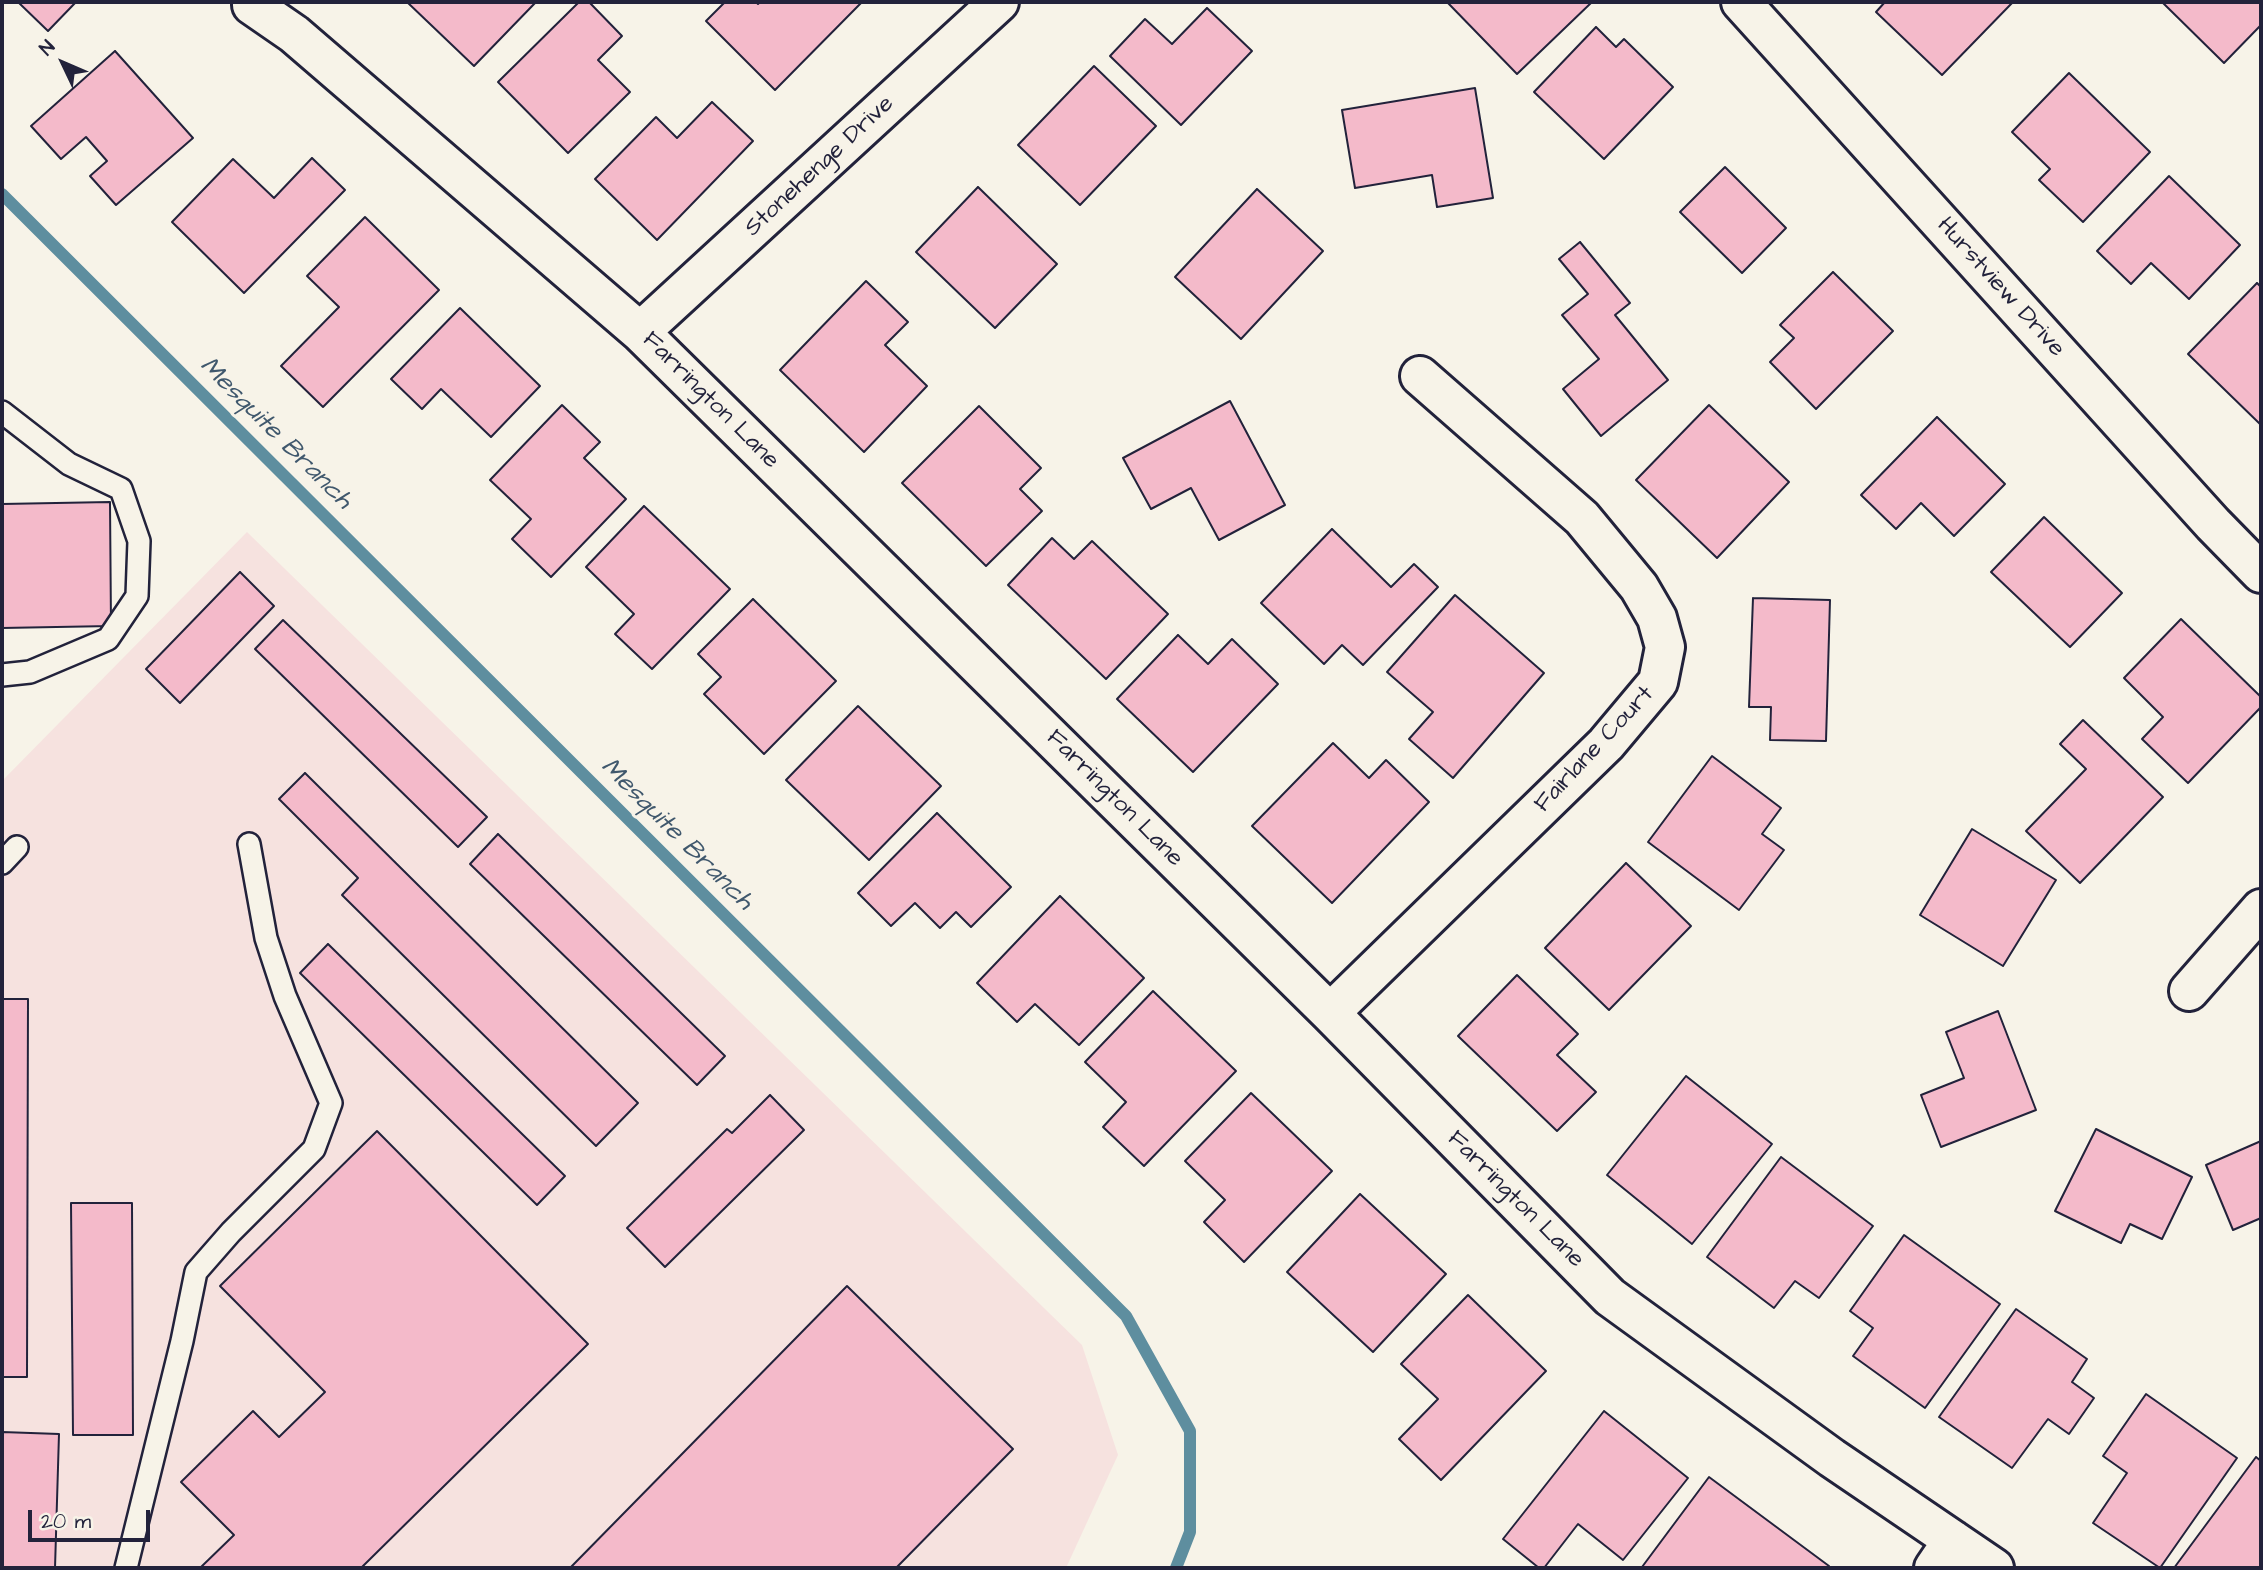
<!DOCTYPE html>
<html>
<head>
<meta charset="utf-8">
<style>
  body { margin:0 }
  #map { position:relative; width:2263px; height:1570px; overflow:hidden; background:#f7f3e8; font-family:"Architects Daughter",sans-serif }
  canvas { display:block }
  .frame { position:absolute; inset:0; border:4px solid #22223b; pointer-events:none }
  .north { position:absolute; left:28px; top:28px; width:70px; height:70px; -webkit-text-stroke:5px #f7f3e8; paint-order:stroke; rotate:314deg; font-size:19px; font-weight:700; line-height:28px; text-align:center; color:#22223b }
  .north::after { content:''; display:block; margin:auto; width:24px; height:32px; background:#22223b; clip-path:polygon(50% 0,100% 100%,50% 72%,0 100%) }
  .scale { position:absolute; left:28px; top:1510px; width:122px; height:32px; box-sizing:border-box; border:4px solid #22223b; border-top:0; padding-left:9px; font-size:21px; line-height:24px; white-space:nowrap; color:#22223b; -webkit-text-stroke:5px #f7f3e8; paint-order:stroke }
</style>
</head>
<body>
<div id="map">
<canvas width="2263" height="1570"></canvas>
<div class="frame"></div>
<div class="north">N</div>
<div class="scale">20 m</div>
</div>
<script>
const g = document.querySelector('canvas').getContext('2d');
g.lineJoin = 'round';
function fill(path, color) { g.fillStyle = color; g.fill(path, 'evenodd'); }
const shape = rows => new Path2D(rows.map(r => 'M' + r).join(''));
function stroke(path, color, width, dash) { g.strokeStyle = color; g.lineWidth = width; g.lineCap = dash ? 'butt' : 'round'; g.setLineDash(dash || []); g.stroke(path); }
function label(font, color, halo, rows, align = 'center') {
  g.font = font + ' "Architects Daughter",sans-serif'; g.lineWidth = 6; g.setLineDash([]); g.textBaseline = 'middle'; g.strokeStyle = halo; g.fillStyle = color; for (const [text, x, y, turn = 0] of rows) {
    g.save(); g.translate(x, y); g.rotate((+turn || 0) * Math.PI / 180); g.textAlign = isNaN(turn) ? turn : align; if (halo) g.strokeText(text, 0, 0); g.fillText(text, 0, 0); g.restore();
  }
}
const built = shape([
  [247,532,1082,1345,1118,1455,1066,1568,2,1568,2,781]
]);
const stream = shape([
  [2,194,1126,1316,1190,1431,1190,1532,1176,1568]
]);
const building = shape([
  [18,2,76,2,48,31,18,2],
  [407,2,536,2,474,66,407,2],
  [579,2,589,2,622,36,598,60,630,92,568,153,498,82,579,2],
  [725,2,756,2,758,4,760,2,862,2,775,90,706,21,725,2],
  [1447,2,1592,2,1517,74,1447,2],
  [1885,2,2013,2,1942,75,1876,12,1885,2],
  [2162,2,2261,2,2261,25,2224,63,2162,2],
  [1207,8,1252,51,1181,125,1110,56,1145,19,1172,44,1207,8],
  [1596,27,1616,47,1624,39,1673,87,1604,159,1534,92,1596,27],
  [115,51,193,138,116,205,90,176,107,161,86,137,61,159,31,126,115,51],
  [1094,66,1156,126,1080,205,1018,145,1094,66],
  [2069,73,2150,152,2083,222,2039,180,2050,169,2012,132,2069,73],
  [1475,88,1493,198,1437,207,1432,175,1355,188,1342,110,1475,88],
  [712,102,753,141,657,240,595,179,656,117,677,138,712,102],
  [312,158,345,190,244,293,172,222,233,159,274,198,312,158],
  [1725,167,1786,228,1742,273,1680,212,1725,167],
  [2169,176,2240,245,2189,299,2151,263,2131,284,2097,251,2169,176],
  [978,187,1057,264,995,328,916,252,978,187],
  [1257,189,1323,251,1241,339,1175,277,1257,189],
  [365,217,439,290,323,407,281,366,339,307,307,276,365,217],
  [1580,242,1630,303,1615,315,1668,380,1601,436,1563,389,1599,359,1562,315,1588,294,1559,259,1580,242],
  [1833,272,1893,331,1816,409,1770,362,1794,338,1780,325,1833,272],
  [866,281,908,322,885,345,927,386,864,452,780,370,866,281],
  [2257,283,2261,287,2261,425,2188,354,2257,283],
  [460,308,540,386,491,437,441,389,422,409,391,379,460,308],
  [1230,401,1285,505,1219,540,1191,488,1151,509,1123,458,1230,401],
  [562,405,600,442,584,458,626,499,551,577,512,539,531,519,490,480,562,405],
  [1709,405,1789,482,1717,558,1636,480,1709,405],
  [979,406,1041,468,1020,489,1042,511,986,566,902,483,979,406],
  [1937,417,2005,484,1954,536,1921,503,1896,529,1861,495,1937,417],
  [110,502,111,626,2,628,2,504,110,502],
  [644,506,730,589,652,669,615,634,634,614,586,567,644,506],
  [2044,517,2122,593,2070,647,1991,572,2044,517],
  [1332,529,1391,587,1414,564,1438,587,1363,665,1342,645,1324,664,1261,603,1332,529],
  [1052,538,1074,559,1092,541,1168,614,1106,679,1008,585,1052,538],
  [240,572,274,606,180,703,146,669,240,572],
  [1455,595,1544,673,1453,778,1409,739,1433,712,1387,672,1455,595],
  [1753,598,1830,600,1826,741,1770,740,1771,707,1749,707,1753,598],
  [753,599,836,681,764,754,704,694,721,677,698,654,753,599],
  [2181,619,2261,697,2261,707,2188,783,2142,739,2163,717,2124,678,2181,619],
  [283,620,487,817,458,847,255,649,283,620],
  [1178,635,1208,664,1232,639,1278,684,1193,772,1117,699,1178,635],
  [858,706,941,786,869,860,786,780,858,706],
  [2083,720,2163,797,2080,883,2026,831,2086,769,2060,744,2083,720],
  [1333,743,1369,778,1386,760,1429,802,1332,903,1252,826,1333,743],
  [1712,756,1781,808,1762,834,1784,850,1739,910,1648,842,1712,756],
  [305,773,638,1103,596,1146,342,895,358,878,279,799,305,773],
  [937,813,1011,887,971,927,956,912,940,928,915,903,891,926,858,893,937,813],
  [1972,829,2056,880,2003,966,1920,915,1972,829],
  [498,834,725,1056,697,1085,470,864,498,834],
  [1626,863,1691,926,1609,1010,1545,948,1626,863],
  [1060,896,1144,978,1079,1045,1035,1004,1017,1022,977,983,1060,896],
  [328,944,565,1176,537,1205,300,973,328,944],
  [1517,975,1578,1034,1557,1055,1596,1092,1557,1131,1458,1036,1517,975],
  [1153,991,1236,1071,1144,1166,1103,1127,1126,1102,1085,1062,1153,991],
  [2,999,28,999,27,1377,2,1377,2,999],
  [1998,1011,2036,1110,1941,1147,1921,1095,1964,1078,1946,1032,1998,1011],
  [1686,1076,1772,1144,1692,1244,1607,1175,1686,1076],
  [1251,1093,1332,1171,1244,1262,1204,1222,1225,1200,1185,1161,1251,1093],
  [770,1095,804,1130,665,1267,627,1228,727,1129,732,1133,770,1095],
  [2096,1129,2192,1177,2162,1239,2130,1224,2121,1243,2055,1211,2096,1129],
  [377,1131,588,1344,361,1568,200,1568,234,1535,181,1482,253,1411,279,1437,325,1392,220,1286,377,1131],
  [2261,1141,2261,1218,2233,1230,2206,1165,2261,1141],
  [1781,1157,1873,1226,1819,1298,1795,1281,1774,1308,1707,1257,1781,1157],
  [1360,1194,1446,1274,1373,1352,1287,1272,1360,1194],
  [71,1203,132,1203,133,1435,73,1435,71,1203],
  [1904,1235,2000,1304,1925,1408,1853,1356,1873,1328,1850,1311,1904,1235],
  [847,1286,1013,1449,896,1568,570,1568,847,1286],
  [1468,1295,1546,1371,1441,1480,1399,1439,1438,1399,1401,1364,1468,1295],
  [2016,1309,2087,1359,2072,1382,2094,1398,2069,1434,2048,1419,2012,1468,1939,1417,2016,1309],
  [2146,1394,2237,1458,2160,1568,2093,1523,2127,1473,2103,1456,2146,1394],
  [1604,1411,1688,1478,1623,1560,1578,1524,1544,1568,1539,1568,1503,1539,1604,1411],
  [2,1432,59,1434,55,1568,2,1568,2,1432],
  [2256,1457,2261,1461,2261,1568,2174,1568,2256,1457],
  [1709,1477,1829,1566,1828,1568,1642,1567,1709,1477]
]);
const lane = shape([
  [2,412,69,464,121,489,139,541,137,596,108,639,30,672,2,675],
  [2,863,17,847],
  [126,1568,182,1341,196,1272,231,1232,314,1149,331,1103,285,996,266,938,249,844]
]);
const street = shape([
  [255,2,252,5,294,34,640,332,1330,1013,1610,1297,1832,1458,1994,1568],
  [640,332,999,2],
  [2189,991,2261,909],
  [1330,1013,1606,744,1658,682,1665,647,1657,618,1639,587,1582,518,1420,376],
  [1934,1568,1953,1540]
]);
const secondary = shape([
  [1741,2,2213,524,2261,573]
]);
const streetNames = [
  ["Stonehenge Drive",820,167,-43],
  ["Hurstview Drive",2000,288,48],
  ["Farrington Lane",710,401,45],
  ["Fairlane Court",1595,750,-47],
  ["Farrington Lane",1114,799,45],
  ["Farrington Lane",1515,1200,45]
];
const waterNames = [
  ["Mesquite Branch",275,434,45],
  ["Mesquite Branch",676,835,45]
];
fill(built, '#f6e2df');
stroke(stream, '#5e8e9f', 12);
fill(building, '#f4baca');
stroke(building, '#22223b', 2);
stroke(lane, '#22223b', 26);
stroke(street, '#22223b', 44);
stroke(secondary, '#22223b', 44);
stroke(lane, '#f7f3e8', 21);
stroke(street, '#f7f3e8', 38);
stroke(secondary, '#f7f3e8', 38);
label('24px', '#22223b', '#f7f3e8', streetNames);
label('italic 26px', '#40586d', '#f7f3e8', waterNames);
</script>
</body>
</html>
